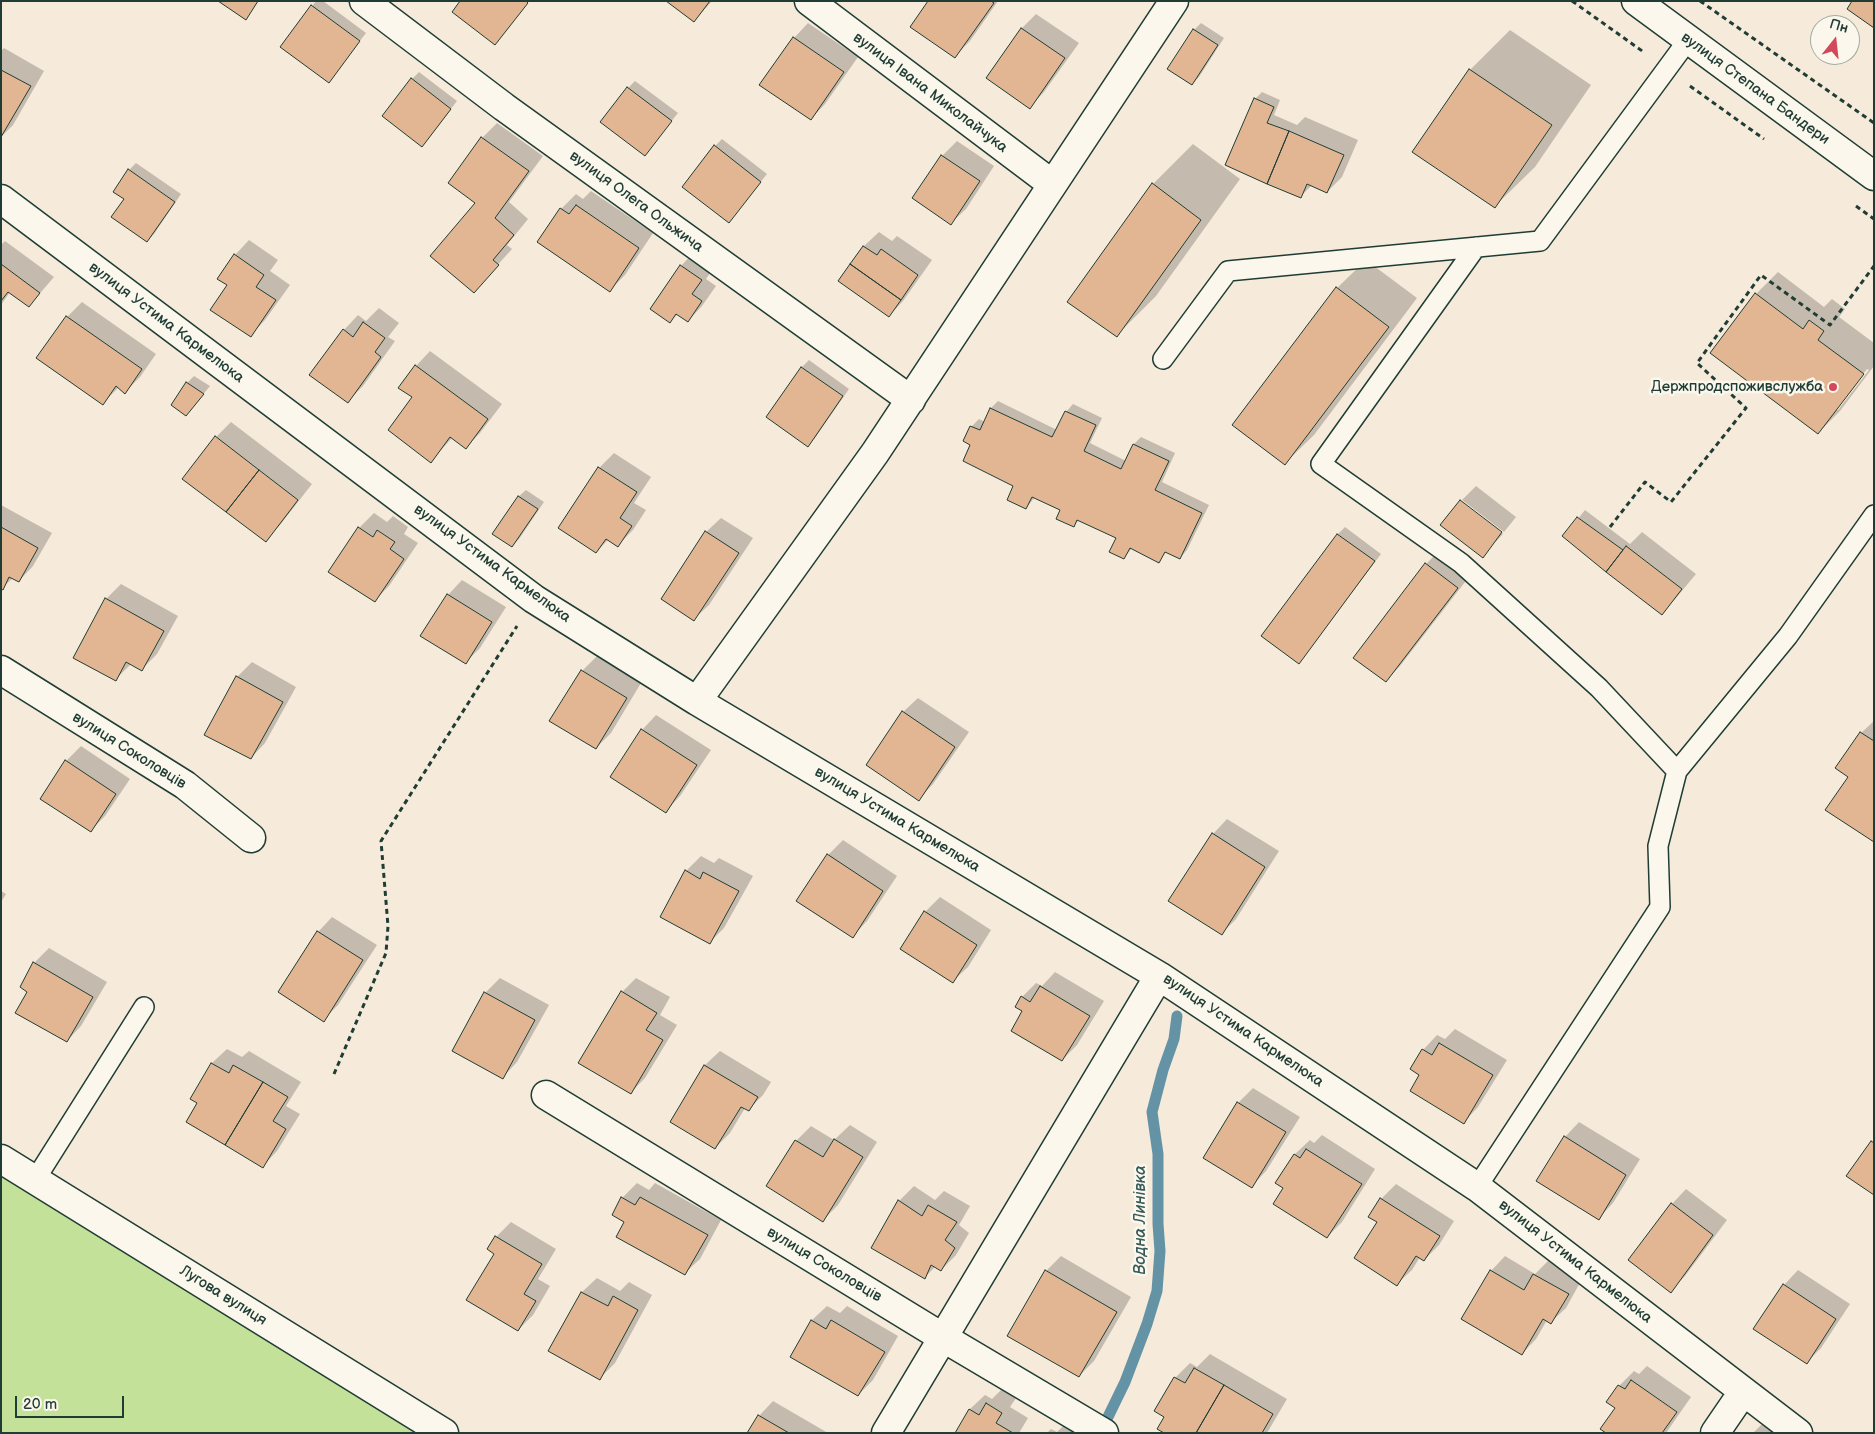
<!DOCTYPE html>
<html>
<head>
<meta charset="utf-8">
<style>
  body { margin:0 }
  #map { position:relative; width:1875px; height:1434px; overflow:hidden; background:#f6eada; font-family:"Balsamiq Sans",sans-serif }
  canvas { display:block }
  .frame { position:absolute; inset:0; border:2px solid #1f3d34; pointer-events:none }
  .north { position:absolute; left:1810px; top:15px; width:50px; height:50px; box-sizing:border-box; background:#fbf7ec; border:1px solid #a3ada2; border-radius:50%; rotate:16deg; font-size:14px; font-weight:700; line-height:20px; text-align:center; color:#1f3d34 }
  .north::after { content:''; display:block; margin:auto; width:18px; height:22px; background:#d1495b; clip-path:polygon(50% 0,100% 100%,50% 72%,0 100%) }
  .scale { position:absolute; left:15px; top:1396px; width:109px; height:22px; box-sizing:border-box; border:2px solid #1f3d34; border-top:0; padding-left:6px; font-size:15px; line-height:18px; white-space:nowrap; color:#1f3d34; -webkit-text-stroke:4px #fbf7ec; paint-order:stroke }
</style>
</head>
<body>
<div id="map">
<canvas width="1875" height="1434"></canvas>
<div class="frame"></div>
<div class="north">Пн</div>
<div class="scale">20 m</div>
</div>
<script>
const g = document.querySelector('canvas').getContext('2d');
g.lineJoin = 'round';
function fill(path, color) { g.fillStyle = color; g.fill(path, 'evenodd'); }
const shape = rows => new Path2D(rows.map(r => 'M' + r).join(''));
function stroke(path, color, width, dash) { g.strokeStyle = color; g.lineWidth = width; g.lineCap = dash ? 'butt' : 'round'; g.setLineDash(dash || []); g.stroke(path); }
function label(font, color, halo, rows, align = 'center') {
  g.font = font + ' "Balsamiq Sans",sans-serif'; g.lineWidth = 5; g.setLineDash([]); g.textBaseline = 'middle'; g.strokeStyle = halo; g.fillStyle = color; for (const [text, x, y, turn = 0] of rows) {
    g.save(); g.translate(x, y); g.rotate((+turn || 0) * Math.PI / 180); g.textAlign = isNaN(turn) ? turn : align; if (halo) g.strokeText(text, 0, 0); g.fillText(text, 0, 0); g.restore();
  }
}
const green = shape([
  [1,1168,420,1433,1,1433]
]);
const shadow = shape([
  [220,1,259,1,245,18],
  [316,1,323,1,366,33,329,81,281,47],
  [668,1,712,1,694,21],
  [930,1,998,1,970,41,955,56],
  [1036,14,1079,43,1044,92,1030,107,1021,29],
  [808,23,858,57,825,104,811,119,794,38],
  [1201,23,1224,38,1199,77,1192,84,1194,30],
  [1510,30,1591,85,1535,167,1495,206,1470,70],
  [4,48,44,71,13,125,1,137,1,51],
  [419,72,457,101,429,138,412,79],
  [635,81,678,113,645,154,628,88],
  [1262,92,1280,100,1274,115,1297,125,1305,117,1358,140,1342,177,1327,192,1312,185,1300,197,1255,99],
  [497,123,543,156,509,202,528,219,507,245,512,249,474,291,477,202,449,182,482,138],
  [722,139,767,174,729,221,715,146],
  [957,141,994,166,966,209,951,223,942,156],
  [1193,144,1240,179,1156,296,1116,336,1153,184],
  [136,163,181,194,154,234,147,241,129,170],
  [591,191,653,233,625,275,610,290,561,209,576,194,583,199],
  [879,232,892,241,897,236,932,260,903,301,889,316,840,281,864,246],
  [249,240,278,260,270,271,290,285,265,320,251,335,229,285,235,255],
  [5,241,54,277,29,306,10,292,1,305,1,245],
  [695,251,716,264,706,279,716,286,702,306,688,321,678,314,670,321,681,266],
  [1366,260,1417,298,1314,435,1285,463,1337,288],
  [1778,272,1824,307,1832,299,1845,309,1839,317,1874,343,1874,366,1840,411,1818,433,1756,294],
  [1867,369,1869,370,1838,410,1835,410],
  [82,302,156,354,140,377,125,392,119,387,103,403,67,317],
  [379,308,399,323,388,337,395,341,363,386,348,401,344,330,358,315,366,321],
  [430,351,502,404,480,433,466,447,452,438,431,461,414,397,416,366],
  [809,360,849,389,815,438,807,445,767,417,802,367],
  [194,376,210,386,192,408,187,383],
  [998,401,1057,430,1066,412,1073,404,1102,418,1090,443,1126,461,1134,444,1141,437,1175,453,1162,482,1209,505,1187,550,1180,558,1167,551,1159,561,1132,548,1124,558,1118,538,1080,519,1074,525,1062,509,1035,497,1026,508,1015,485,972,445,971,427,979,419,985,422,991,408],
  [231,422,312,484,280,525,266,540,216,437],
  [614,453,651,477,634,503,646,510,633,530,618,545,609,539,596,552,560,528,599,468],
  [1476,486,1516,517,1504,532,1462,500],
  [526,490,544,502,519,539,512,546,518,497],
  [1461,502,1503,534,1482,556],
  [1,505,52,533,33,566,19,581,13,578,2,588],
  [1585,510,1630,544,1642,532,1696,574,1676,598,1662,613,1564,536],
  [374,513,387,522,393,516,408,527,404,534,418,543,389,586,374,601,359,528],
  [721,518,753,538,709,605,694,619,706,532],
  [1345,527,1381,554,1305,655,1263,636,1338,534],
  [1441,549,1472,573,1400,666,1385,681,1426,564],
  [462,580,506,607,480,648,466,662,448,595],
  [121,584,178,616,157,654,142,669,131,664,115,680,106,599],
  [597,656,641,683,611,733,596,748,551,720,582,671],
  [252,662,296,687,265,743,251,758,237,677],
  [918,698,969,732,933,784,919,799,903,712],
  [656,715,711,750,680,796,666,811,642,730],
  [1874,721,1874,841,1850,777,1861,733],
  [81,746,130,779,105,816,91,830,66,761],
  [1227,819,1279,851,1236,919,1222,933,1213,834],
  [843,840,897,876,867,921,853,936,798,901,828,855],
  [701,856,714,863,719,858,753,876,724,928,710,942,686,871],
  [1,891,6,894,1,902],
  [940,897,991,930,968,967,953,981,925,912],
  [332,917,377,945,338,1005,323,1020,318,932],
  [49,948,107,982,81,1026,67,1041,29,991,34,963],
  [1055,972,1104,1001,1077,1045,1062,1060,1024,1011,1022,997,1036,983,1042,986],
  [500,978,549,1005,517,1062,503,1077,485,993],
  [636,978,670,997,660,1015,677,1025,645,1078,631,1092,622,992],
  [1455,1029,1507,1060,1478,1107,1464,1122,1421,1074,1423,1050,1437,1035,1445,1039],
  [227,1049,242,1057,249,1051,301,1082,286,1106,300,1114,277,1151,263,1166,198,1102,192,1098,212,1063],
  [720,1051,771,1082,763,1095,748,1110,745,1108,730,1133,715,1148,672,1121,705,1065],
  [1253,1088,1300,1117,1266,1171,1252,1186,1238,1103],
  [1579,1122,1640,1159,1613,1203,1599,1218,1565,1137],
  [850,1125,877,1142,838,1205,823,1220,796,1141,811,1126,834,1140],
  [1322,1135,1375,1169,1342,1222,1327,1237,1285,1188,1276,1183,1295,1154,1310,1140,1314,1143],
  [637,1183,649,1190,655,1183,721,1220,700,1259,685,1273,626,1222,622,1198],
  [1396,1184,1454,1221,1439,1245,1424,1260,1420,1257,1412,1270,1397,1284,1378,1222,1381,1199],
  [914,1186,935,1200,944,1191,970,1206,959,1225,969,1233,956,1255,941,1270,936,1266,925,1277,899,1201],
  [1686,1189,1727,1220,1685,1276,1670,1291,1672,1204],
  [511,1222,556,1249,538,1279,550,1286,533,1315,518,1330,496,1237],
  [1061,1256,1131,1297,1094,1361,1079,1376,1046,1271],
  [1505,1256,1535,1274,1549,1260,1582,1279,1566,1308,1551,1322,1547,1320,1536,1339,1522,1354,1491,1271],
  [1798,1270,1850,1304,1821,1348,1807,1362,1784,1285],
  [597,1278,620,1291,629,1282,652,1295,615,1363,600,1378,549,1351,582,1292],
  [827,1306,840,1313,847,1306,898,1336,873,1380,858,1395,791,1357,812,1320],
  [1210,1354,1287,1399,1267,1433,1167,1433,1166,1416,1175,1378,1190,1363,1197,1367],
  [1647,1366,1691,1397,1666,1433,1608,1433,1616,1408,1608,1402,1619,1386,1634,1371,1639,1374],
  [1002,1389,1016,1398,1010,1407,1028,1418,1019,1433,956,1433,970,1409,985,1395,992,1399],
  [773,1401,828,1433,748,1433,759,1416],
  [1066,1423,1085,1433,1047,1433,1051,1429,1057,1432],
  [1762,1424,1775,1433,1753,1433]
]);
const stream = shape([
  [1107,1419,1125,1382,1147,1324,1157,1291,1160,1251,1158,1224,1158,1154,1152,1112,1163,1070,1174,1039,1177,1016]
]);
const building = shape([
  [218,1,258,1,246,20,218,1],
  [460,1,526,1,528,3,495,45,452,12,460,1],
  [666,1,710,1,694,22,666,1],
  [928,1,991,1,994,3,955,58,910,27,928,1],
  [1852,1,1874,1,1874,28,1847,9,1852,1],
  [311,5,360,41,329,83,280,47,311,5],
  [1021,28,1065,58,1030,109,986,78,1021,28],
  [1193,29,1218,45,1192,85,1167,69,1193,29],
  [793,37,844,72,811,120,759,85,793,37],
  [1469,69,1552,125,1495,208,1412,152,1469,69],
  [1,70,31,86,1,137,1,70],
  [411,78,451,109,422,147,382,116,411,78],
  [627,87,672,121,645,156,600,122,627,87],
  [1254,98,1274,107,1267,123,1289,131,1267,184,1225,165,1254,98],
  [1289,131,1344,155,1327,193,1307,184,1301,198,1267,184,1289,131],
  [481,137,529,171,495,218,514,235,493,260,499,265,474,293,430,256,475,203,448,183,481,137],
  [714,145,761,182,729,223,682,187,714,145],
  [941,155,980,181,951,225,912,198,941,155],
  [128,169,175,202,147,242,111,217,124,199,113,192,128,169],
  [1152,183,1201,220,1117,337,1067,302,1152,183],
  [576,205,639,248,610,292,537,242,560,208,569,214,576,205],
  [863,246,877,255,881,249,918,275,901,300,850,264,863,246],
  [234,254,264,275,256,287,276,300,251,337,210,310,227,285,217,279,234,254],
  [1,264,40,293,29,307,8,292,1,301,1,264],
  [850,264,901,300,889,317,838,281,850,264],
  [680,265,702,280,692,294,702,301,688,322,676,314,670,323,650,309,680,265],
  [1336,287,1389,327,1285,465,1232,425,1336,287],
  [1755,293,1803,329,1809,320,1824,331,1818,340,1864,374,1818,434,1710,353,1755,293],
  [66,316,142,369,125,394,116,386,103,405,36,358,66,316],
  [363,322,385,338,375,352,381,357,348,403,309,375,343,329,353,337,363,322],
  [415,365,488,419,466,449,450,437,431,463,388,430,412,397,398,388,415,365],
  [801,367,843,396,808,447,766,417,801,367],
  [186,382,204,394,186,416,171,405,186,382],
  [990,408,1052,437,1065,411,1096,425,1084,451,1121,469,1133,444,1169,461,1155,490,1202,513,1180,559,1165,552,1159,563,1130,548,1124,559,1109,552,1116,538,1077,520,1074,527,1056,519,1060,510,1032,497,1026,509,1007,500,1013,486,963,461,970,445,963,441,970,426,980,430,990,408],
  [215,436,259,470,226,512,182,479,215,436],
  [598,467,637,492,620,518,632,526,618,547,606,539,596,553,558,528,598,467],
  [259,470,298,500,266,542,226,512,259,470],
  [518,496,538,509,512,547,492,534,518,496],
  [1460,500,1502,532,1483,558,1440,525,1460,500],
  [1577,517,1623,550,1606,572,1562,536,1577,517],
  [1,527,38,548,19,582,9,577,3,590,1,589,1,527],
  [358,527,373,537,377,530,395,542,390,549,404,559,375,602,328,572,358,527],
  [705,531,739,553,694,621,661,599,705,531],
  [1337,534,1375,561,1299,664,1261,636,1337,534],
  [1626,546,1682,589,1662,615,1606,572,1626,546],
  [1425,563,1458,588,1386,682,1353,658,1425,563],
  [447,594,492,622,466,664,420,636,447,594],
  [105,598,164,631,142,671,126,662,116,681,73,658,105,598],
  [581,670,627,698,596,749,549,721,581,670],
  [236,676,283,702,251,759,204,735,236,676],
  [902,711,955,747,919,801,866,765,902,711],
  [641,729,697,765,666,813,610,777,641,729],
  [1860,732,1874,741,1874,842,1825,810,1848,777,1835,768,1860,732],
  [65,760,116,794,91,832,40,799,65,760],
  [1212,833,1265,867,1222,935,1168,901,1212,833],
  [827,854,883,891,853,938,796,901,827,854],
  [685,870,700,879,703,872,739,891,710,944,660,917,685,870],
  [924,911,977,945,953,983,900,949,924,911],
  [317,931,363,960,324,1022,278,992,317,931],
  [33,962,93,997,67,1042,15,1013,27,992,20,987,33,962],
  [1040,986,1090,1016,1062,1061,1011,1031,1022,1011,1015,1007,1021,996,1030,1002,1040,986],
  [621,991,657,1013,646,1030,663,1040,631,1094,578,1063,621,991],
  [484,992,535,1020,503,1079,452,1051,484,992],
  [1439,1043,1493,1075,1464,1124,1410,1091,1419,1075,1410,1069,1422,1049,1432,1055,1439,1043],
  [211,1063,229,1073,233,1065,263,1082,225,1145,186,1122,197,1103,190,1099,211,1063],
  [704,1065,758,1097,749,1111,741,1107,715,1149,670,1122,704,1065],
  [263,1082,288,1097,273,1121,286,1129,263,1168,225,1145,263,1082],
  [1237,1102,1286,1132,1252,1188,1203,1158,1237,1102],
  [1564,1136,1626,1175,1599,1220,1536,1181,1564,1136],
  [834,1139,863,1157,823,1222,766,1186,795,1140,823,1157,834,1139],
  [1871,1141,1874,1143,1874,1195,1846,1176,1871,1141],
  [1306,1149,1362,1184,1327,1238,1273,1204,1283,1188,1275,1183,1294,1154,1300,1158,1306,1149],
  [621,1197,635,1205,640,1197,708,1235,685,1275,616,1237,624,1222,612,1215,621,1197],
  [1380,1198,1440,1236,1424,1261,1416,1256,1397,1286,1354,1258,1377,1222,1368,1217,1380,1198],
  [898,1200,922,1216,928,1205,957,1222,945,1240,955,1248,941,1271,931,1265,925,1279,871,1248,898,1200],
  [1671,1203,1713,1235,1671,1293,1628,1260,1671,1203],
  [495,1236,542,1264,524,1294,536,1301,518,1331,466,1300,494,1254,487,1249,495,1236],
  [1045,1270,1117,1312,1079,1377,1007,1336,1045,1270],
  [1490,1270,1524,1290,1533,1274,1569,1294,1551,1324,1543,1319,1522,1355,1461,1319,1490,1270],
  [1783,1284,1836,1319,1807,1364,1753,1329,1783,1284],
  [581,1292,608,1306,613,1296,638,1310,600,1380,548,1351,581,1292],
  [811,1320,826,1329,831,1320,885,1352,858,1396,790,1357,811,1320],
  [1194,1368,1224,1385,1196,1433,1164,1433,1157,1429,1164,1417,1154,1411,1174,1377,1185,1383,1194,1368],
  [1631,1380,1677,1412,1662,1433,1606,1433,1600,1429,1615,1408,1606,1402,1618,1385,1625,1389,1631,1380],
  [1224,1385,1273,1414,1262,1433,1196,1433,1224,1385],
  [986,1403,1002,1413,996,1423,1013,1433,955,1433,969,1409,979,1415,986,1403],
  [758,1415,789,1433,747,1433,758,1415]
]);
const path = shape([
  [1572,1,1645,53],
  [1700,1,1874,123],
  [1690,86,1764,139],
  [1856,206,1874,219],
  [1610,527,1645,482,1671,502,1746,408,1697,363,1761,275,1830,325,1874,266],
  [334,1074,386,953,388,926,381,841,517,626]
]);
const lane = shape([
  [1476,247,1321,464,1461,563,1599,688,1677,771],
  [1163,359,1228,271,1540,241,1688,40],
  [35,1180,144,1007],
  [1477,1187,1660,907,1658,846,1677,771,1788,636,1874,515]
]);
const street = shape([
  [364,1,504,107,911,400],
  [809,1,1052,184],
  [1,199,534,599,697,701,1159,976,1477,1187,1798,1433],
  [1,670,185,785,251,838],
  [697,701,875,453,1174,1],
  [546,1095,942,1337,1104,1433],
  [1,1159,444,1433],
  [886,1433,1159,976],
  [1715,1433,1743,1392]
]);
const secondary = shape([
  [1636,1,1874,176]
]);
const markers = [
  [1833,387,5,"#d1495b"]
];
const streetNames = [
  ["вулиця Степана Бандери",1755,89,36],
  ["вулиця Івана Миколайчука",930,93,37],
  ["вулиця Олега Ольжича",636,202,36],
  ["вулиця Устима Кармелюка",166,323,37],
  ["вулиця Устима Кармелюка",492,564,36],
  ["вулиця Соколовців",129,751,32],
  ["вулиця Устима Кармелюка",897,820,31],
  ["вулиця Устима Кармелюка",1243,1031,34],
  ["вулиця Устима Кармелюка",1575,1262,38],
  ["вулиця Соколовців",824,1265,31],
  ["Лугова вулиця",223,1296,32]
];
const poiNames = [
  ["Держпродспоживслужба",1823,387]
];
const waterNames = [
  ["Водна Линівка",1141,1220,-90]
];
fill(green, '#c4e199');
fill(shadow, '#0003');
stroke(stream, '#6493a6', 11);
fill(building, '#e3b693');
stroke(building, '#1f3d34', 1);
stroke(lane, '#1f3d34', 22);
stroke(street, '#1f3d34', 31);
stroke(secondary, '#1f3d34', 31);
stroke(path, '#1f3d34', 3, [5, 4]);
stroke(lane, '#fbf7ec', 19);
stroke(street, '#fbf7ec', 28);
stroke(secondary, '#fbf7ec', 28);
for (const [x, y, r, color] of markers) { const dot = new Path2D(); dot.arc(x, y, r, 0, 2 * Math.PI); g.fillStyle = color; g.fill(dot); stroke(dot, '#fbf7ec', 2); }
label('15px', '#1f3d34', '#fbf7ec', streetNames);
label('15px', '#1f3d34', '#fbf7ec', poiNames, 'right');
label('italic 16px', '#365a5a', '#fbf7ec', waterNames);
</script>
</body>
</html>
